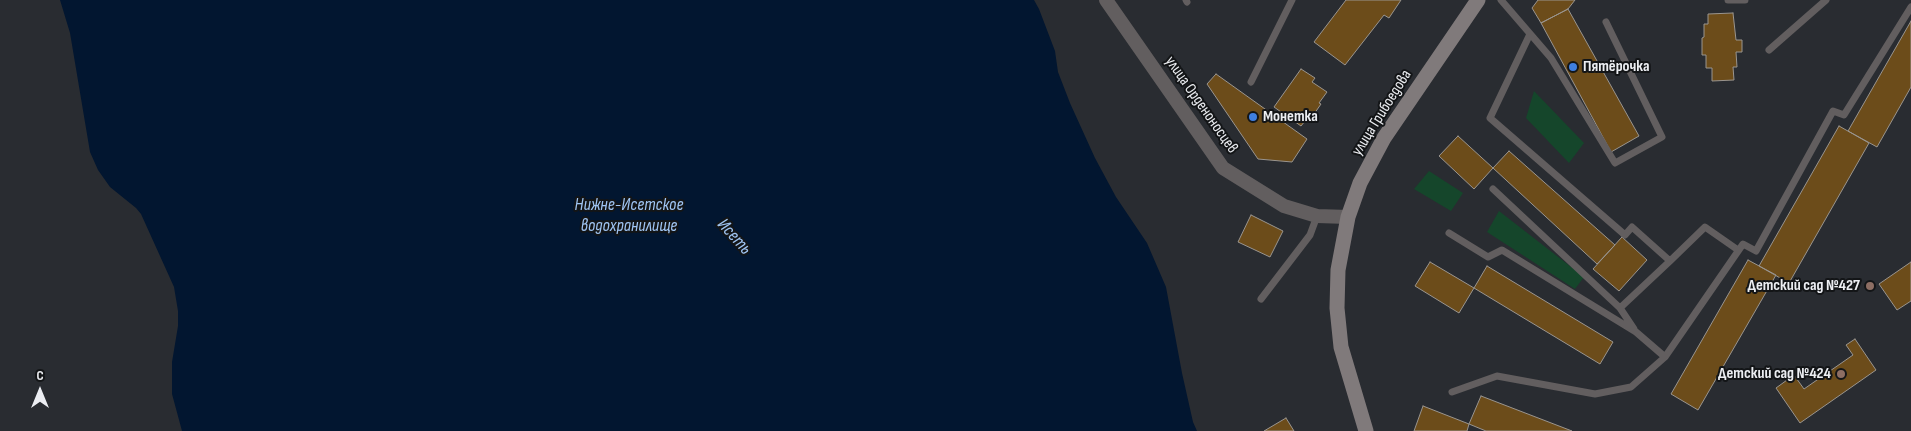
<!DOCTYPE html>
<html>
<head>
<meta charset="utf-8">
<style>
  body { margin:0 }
  #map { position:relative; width:1911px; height:431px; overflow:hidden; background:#292c31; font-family:"Sofia Sans Condensed",sans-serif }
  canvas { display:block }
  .north { position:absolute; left:15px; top:366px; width:50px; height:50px; -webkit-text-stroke:4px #131517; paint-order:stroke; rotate:0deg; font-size:14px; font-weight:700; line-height:20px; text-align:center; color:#eceef2 }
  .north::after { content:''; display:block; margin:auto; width:18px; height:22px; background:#eceef2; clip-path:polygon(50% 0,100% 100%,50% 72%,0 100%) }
</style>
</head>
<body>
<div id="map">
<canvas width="1911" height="431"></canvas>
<div class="north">С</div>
</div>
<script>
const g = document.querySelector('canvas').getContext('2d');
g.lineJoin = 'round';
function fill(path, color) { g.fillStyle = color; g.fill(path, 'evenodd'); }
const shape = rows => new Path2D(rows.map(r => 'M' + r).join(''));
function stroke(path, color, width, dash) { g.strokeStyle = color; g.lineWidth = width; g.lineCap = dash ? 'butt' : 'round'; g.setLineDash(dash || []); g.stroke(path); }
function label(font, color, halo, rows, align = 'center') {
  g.font = font + ' "Sofia Sans Condensed",sans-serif'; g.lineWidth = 4; g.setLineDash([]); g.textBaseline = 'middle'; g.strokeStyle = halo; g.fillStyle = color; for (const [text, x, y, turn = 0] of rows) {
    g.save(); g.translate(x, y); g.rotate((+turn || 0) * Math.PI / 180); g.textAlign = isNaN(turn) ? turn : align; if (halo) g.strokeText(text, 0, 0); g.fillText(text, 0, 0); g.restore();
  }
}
const green = shape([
  [1534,91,1584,143,1569,163,1526,118],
  [1429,171,1463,193,1451,211,1414,189],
  [1499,211,1584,277,1575,289,1487,232]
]);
const water = shape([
  [60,0,1034,0,1039,9,1055,51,1058,72,1070,103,1095,158,1116,197,1147,243,1166,287,1182,373,1193,422,1197,431,182,431,172,394,172,362,178,326,178,311,174,287,141,214,136,208,110,187,98,170,90,152,70,33]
]);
const building = shape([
  [1346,0,1401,0,1389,18,1384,15,1345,65,1314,42,1346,0],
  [1538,0,1575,0,1568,9,1541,23,1532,8,1538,0],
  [1568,9,1639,136,1611,152,1541,23,1568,9],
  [1733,13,1736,40,1742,40,1742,52,1736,52,1737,67,1733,67,1734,80,1712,81,1712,68,1706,68,1706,55,1702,55,1702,38,1704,37,1704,24,1708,24,1708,14,1733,13],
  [1911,21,1911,87,1877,147,1848,131,1911,21],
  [1301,69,1315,78,1312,82,1327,92,1319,103,1321,104,1312,117,1309,116,1301,126,1274,107,1301,69],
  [1216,74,1307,139,1292,162,1258,159,1207,84,1216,74],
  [1839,126,1869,143,1789,283,1759,266,1839,126],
  [1458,136,1493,168,1474,189,1439,156,1458,136],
  [1509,151,1615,245,1597,264,1493,168,1509,151],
  [1251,215,1283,231,1270,257,1238,242,1251,215],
  [1622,237,1647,260,1619,291,1593,269,1622,237],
  [1748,260,1776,275,1698,410,1671,394,1748,260],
  [1430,262,1474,288,1459,313,1415,286,1430,262],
  [1911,262,1911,301,1897,310,1879,284,1911,262],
  [1487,266,1613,342,1600,364,1474,288,1487,266],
  [1855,339,1876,370,1800,423,1776,388,1794,375,1804,389,1853,355,1846,345,1855,339],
  [1481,396,1572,431,1486,431,1469,424,1481,396],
  [1423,406,1469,424,1467,431,1414,431,1423,406],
  [1286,418,1294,431,1264,431,1286,418]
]);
const lane = shape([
  [1186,0,1187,2],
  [1501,0,1551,58,1615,163,1662,137,1606,22],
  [1728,0,1745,0],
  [1769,50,1826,0],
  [1251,82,1292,0],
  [1493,189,1620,308,1670,261,1632,227,1625,235,1490,118,1530,34],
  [1449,233,1488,257,1502,250,1636,332,1665,357,1743,244,1756,251,1833,111,1844,115,1911,7],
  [1670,261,1705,227,1738,250],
  [1261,299,1310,235,1317,216],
  [1620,308,1634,329],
  [1452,392,1497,376,1595,394,1631,387,1665,357]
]);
const street = shape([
  [1106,0,1223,168,1284,206,1317,216,1348,217]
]);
const secondary = shape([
  [1366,431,1341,347,1337,308,1338,270,1348,217,1360,183,1384,138,1478,0]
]);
const markers = [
  [1573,67,5,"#3f7fe0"],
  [1253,117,5,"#3f7fe0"],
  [1870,286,5,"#8d6e63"],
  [1841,374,5,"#8d6e63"]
];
const poiNames = [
  ["Пятёрочка",1583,67],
  ["Монетка",1263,117],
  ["Детский сад №427",1860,286,"right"],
  ["Детский сад №424",1831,374,"right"]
];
const streetNames = [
  ["улица Орденоносцев",1201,105,55],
  ["улица Грибоедова",1382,113,-58]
];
const waterNames = [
  ["Нижне-Исетское",629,205],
  ["водохранилище",629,226],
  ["Исеть",734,237,48]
];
fill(green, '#15462b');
fill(water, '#021630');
fill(building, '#6c4c1a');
stroke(building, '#9a958f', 1);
stroke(lane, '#625e5f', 7);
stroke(street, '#625e5f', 14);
stroke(secondary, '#807a7b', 15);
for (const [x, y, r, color] of markers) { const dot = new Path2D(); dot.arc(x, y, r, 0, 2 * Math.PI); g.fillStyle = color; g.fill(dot); stroke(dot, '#131517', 2); }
label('bold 16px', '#eceef2', '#131517', poiNames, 'left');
label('16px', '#eceef2', '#131517', streetNames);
label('italic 18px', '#9fc4f2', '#131517', waterNames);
</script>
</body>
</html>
